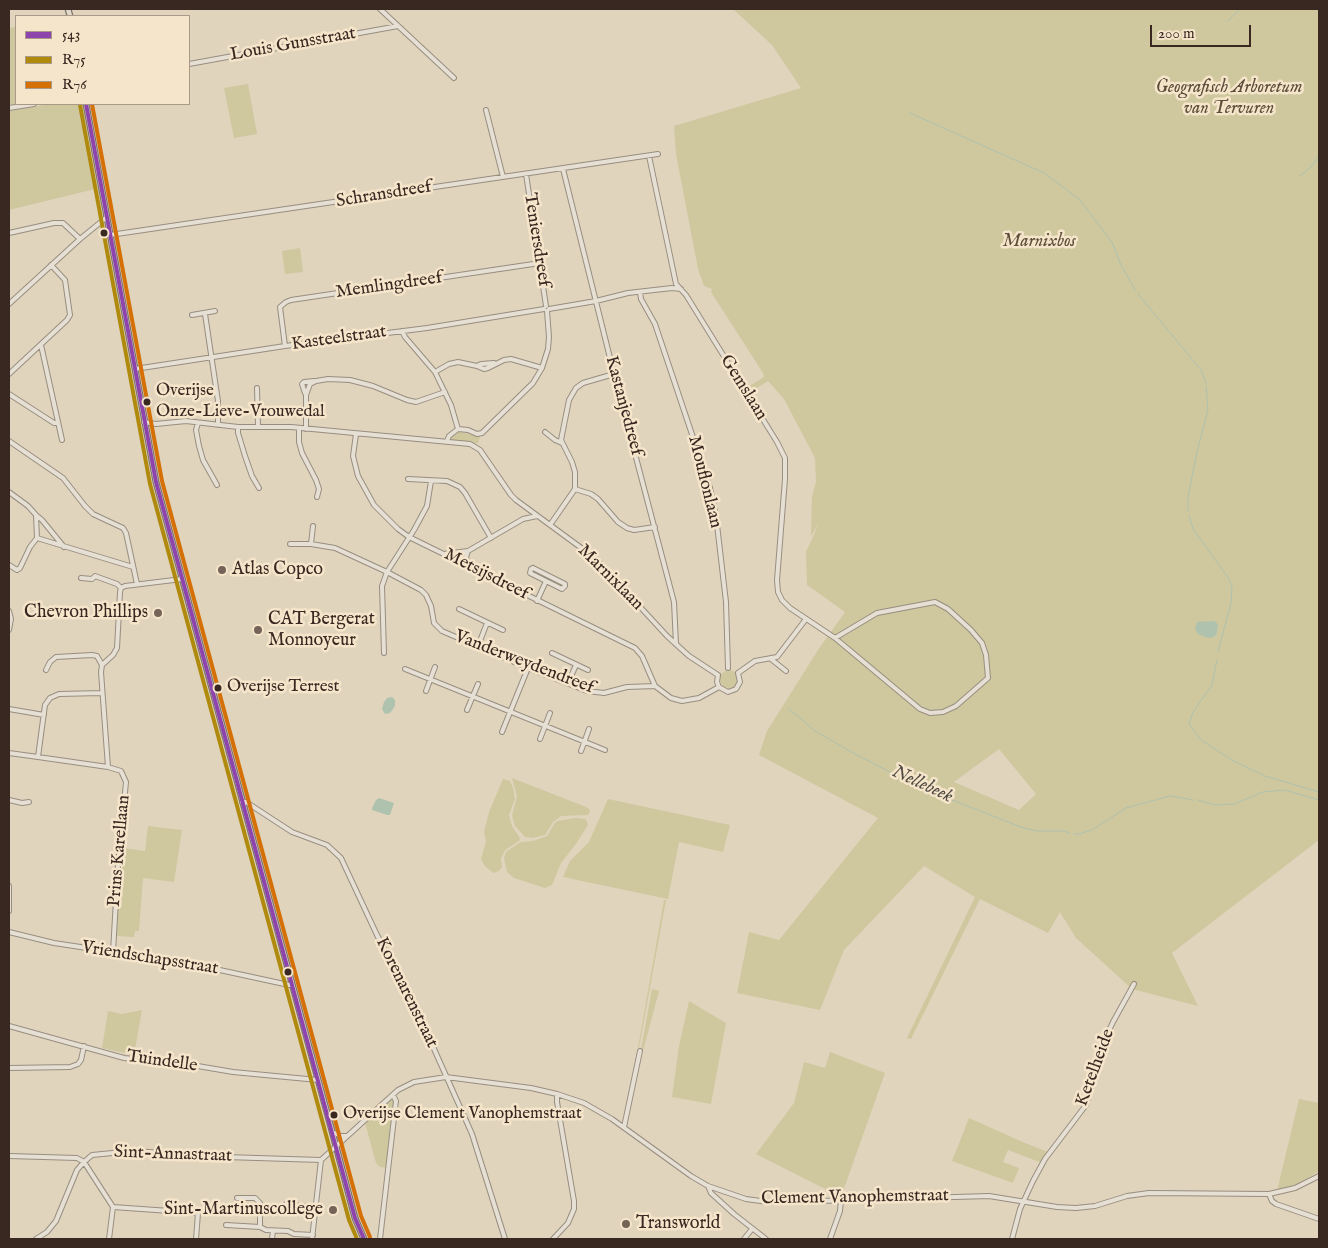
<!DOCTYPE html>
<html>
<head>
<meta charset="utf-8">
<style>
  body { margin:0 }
  #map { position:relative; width:1328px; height:1248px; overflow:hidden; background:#e1d4bd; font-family:"IM FELL English",serif }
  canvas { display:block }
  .frame { position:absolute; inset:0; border:10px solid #392821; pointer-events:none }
  .legend { position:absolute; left:15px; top:15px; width:175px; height:90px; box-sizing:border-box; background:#f5e5ca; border:1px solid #aa9986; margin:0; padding:6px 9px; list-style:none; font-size:15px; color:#392821 }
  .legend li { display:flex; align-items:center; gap:10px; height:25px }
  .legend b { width:25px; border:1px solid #aa9986 }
  .scale { position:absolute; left:1150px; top:25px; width:101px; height:22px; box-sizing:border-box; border:2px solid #392821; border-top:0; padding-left:6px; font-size:15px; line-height:18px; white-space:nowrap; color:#392821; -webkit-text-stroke:4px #f5e5ca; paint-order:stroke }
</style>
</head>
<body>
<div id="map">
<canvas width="1328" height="1248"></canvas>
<div class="frame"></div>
<ul class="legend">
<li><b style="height:6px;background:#8e44ad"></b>543</li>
<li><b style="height:6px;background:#b08a0d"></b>R75</li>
<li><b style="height:6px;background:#d47005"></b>R76</li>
</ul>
<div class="scale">200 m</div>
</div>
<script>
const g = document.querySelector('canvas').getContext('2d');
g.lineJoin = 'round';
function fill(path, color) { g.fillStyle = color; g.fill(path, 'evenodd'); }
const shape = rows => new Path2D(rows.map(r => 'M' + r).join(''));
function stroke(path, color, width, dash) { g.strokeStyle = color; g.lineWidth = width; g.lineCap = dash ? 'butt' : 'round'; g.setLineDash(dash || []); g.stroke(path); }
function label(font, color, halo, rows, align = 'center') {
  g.font = font + ' "IM FELL English",serif'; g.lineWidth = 5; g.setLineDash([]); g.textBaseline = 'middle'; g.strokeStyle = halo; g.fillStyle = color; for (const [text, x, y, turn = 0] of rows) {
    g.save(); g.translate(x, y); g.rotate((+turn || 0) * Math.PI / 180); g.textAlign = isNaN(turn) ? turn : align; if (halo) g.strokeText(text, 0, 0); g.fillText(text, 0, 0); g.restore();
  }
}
const green = shape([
  [733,9,1319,9,1319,840,1172,953,1198,1006,1132,989,1076,938,1060,912,1048,933,980,899,911,1039,907,1038,975,897,924,866,844,950,820,1010,737,993,749,932,779,940,878,818,759,755,767,731,818,650,845,612,807,585,806,552,819,523,811,536,812,496,816,482,815,458,784,399,768,381,749,393,746,388,764,377,763,373,711,292,712,289,704,286,698,269,676,154,674,126,801,88,772,45],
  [999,749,1036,794,1019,810,954,782],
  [16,27,16,104,9,105,9,28],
  [248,84,257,134,234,138,224,88],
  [50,104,83,104,95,189,9,210,9,111],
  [300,248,303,272,285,274,282,251],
  [460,432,479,436,480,437,478,443,475,444,450,439,450,437,456,433],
  '720 679a9 9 0 1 1 18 0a9 9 0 1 1-18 0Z',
  [512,778,586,807,590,810,589,814,587,815,561,816,553,822,545,835,533,838,525,837,515,826,512,816,517,796],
  [503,779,510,781,513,788,515,799,509,815,512,826,520,838,519,841,505,850,501,859,502,867,499,871,493,873,485,866,481,859,486,841,484,832,489,812],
  [608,799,730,825,723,852,679,842,668,899,563,877,570,861,589,842],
  [575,818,586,819,588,825,576,844,561,863,552,885,545,888,514,878,507,872,504,858,506,852,510,849,521,842,533,841,547,836,554,824,557,821],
  [148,826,182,830,174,882,143,878,139,931,135,931,134,937,116,936,124,848,145,851],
  [664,900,666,900,639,1048,638,1048],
  [652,989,659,991,643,1051,641,1050],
  [689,1001,726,1023,711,1104,672,1097,679,1046],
  [142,1010,134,1055,102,1048,108,1011,122,1014],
  [830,1052,885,1073,841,1197,756,1154,794,1103,804,1062,825,1068],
  [392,1099,394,1101,387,1168,380,1167,376,1163,365,1123],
  [1299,1099,1319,1103,1319,1171,1298,1184,1277,1191],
  [969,1118,1025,1143,1048,1152,1042,1163,1008,1150,1003,1162,1019,1168,1013,1183,952,1161]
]);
const water = shape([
  [1214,621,1218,624,1217,633,1214,637,1208,638,1198,634,1195,629,1197,622],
  [392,697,395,700,395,706,390,713,385,714,382,709,384,702,387,698],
  [379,798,394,803,390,815,387,815,372,810,372,808,376,800]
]);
const stream = shape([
  [1228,21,1240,9],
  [910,113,1044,173,1079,199,1112,242,1121,265,1135,290],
  [1299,176,1308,170,1319,157],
  [1138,294,1201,370,1206,383],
  [1188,511,1188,497,1197,452,1208,410,1206,386],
  [1189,515,1193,529,1229,579,1232,587,1231,603,1218,652],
  [1217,660,1212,685,1193,712,1189,724,1201,740,1232,760,1265,776,1319,792],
  [788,708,815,731,857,755,919,787,1021,827,1036,831,1063,831,1069,833],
  [1198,800,1215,805,1234,804,1263,792,1285,790,1319,800],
  [1074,834,1079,834,1092,830,1126,808,1170,796,1193,800]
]);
const minor = shape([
  [380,9,454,78],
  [189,64,398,26],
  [9,108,34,104],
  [486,110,503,177],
  [649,156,676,284,686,295,777,442,785,458,785,479,777,580,778,592,782,600,790,608,835,638,920,709,930,713,943,712,956,706,988,678,986,655,982,643,971,630,948,609,935,602,877,613,835,638],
  [563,169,614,374,674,602,676,644],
  [526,174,546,306],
  [9,233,54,223,63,223,80,239],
  [110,235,658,154],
  [640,292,641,299,655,324,710,488,716,516,726,602,728,668],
  [9,304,80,239,107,217],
  [549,309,596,301,628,293,672,288,681,289],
  [205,314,218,401,218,425],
  [192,315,215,311],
  [402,331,405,337,435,372,451,405,458,429],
  [41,345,62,440],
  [285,346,280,307,286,302,291,300,540,263],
  [477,366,481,364,494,363],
  [135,369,285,346,427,328,544,309],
  [435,372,449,364,458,362,477,366,484,369,488,368,504,360,511,359,542,368],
  [9,374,67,320,70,315,65,280,51,265],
  [257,388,258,426],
  [305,393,302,384,304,382,314,381],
  [9,394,54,423,58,423],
  [144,422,156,424,186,421,238,427,291,427,470,444,480,450,511,495,516,500,595,558,667,636,689,656,718,675],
  [198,423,196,430,199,446,203,460,217,485],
  [238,427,238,433,245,456,252,476,259,488],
  [299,428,299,442,302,453,316,480,319,489,317,497],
  [306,429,306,395,310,384,316,381,328,379,350,380,373,386,407,400,416,402,445,392],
  [545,432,555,440,562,443],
  [356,434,353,456,358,476,374,505,398,529,409,537,635,648,642,656,655,686],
  [9,441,63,478,85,506,93,514,123,528,126,533,137,584],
  [447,441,449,436,458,429,468,430,477,434,482,433,533,383,542,368,548,349,549,337,547,311],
  [408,479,447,481,460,487,465,493,491,538],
  [431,481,427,506,414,530,387,572,421,590,426,595,431,606,434,623,442,631,528,668,587,691,604,693,627,687,655,686,671,698,682,701,699,698,719,687],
  [575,489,591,494,598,499,618,522,627,528,634,530,655,527],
  [9,492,28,506,36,515,37,538,133,567],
  [36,515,42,520,64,547],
  [550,525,575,489,575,472,572,462,561,440,569,400,576,388,583,383,614,374],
  [290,544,311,544,335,548,387,572,382,586,384,653],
  [311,544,313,526],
  [444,554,468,551,523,519,537,516],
  [9,565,17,570,20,568,30,547,37,538],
  [468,565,466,557,468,551],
  [533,568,565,584,565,586,562,589,530,573,531,569,533,568],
  [81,578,92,579,95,576,117,584,121,588],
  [121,588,125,586,182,579],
  [537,601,546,581],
  [459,609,503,630],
  [9,611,11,619,9,630],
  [478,646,487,623],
  [552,653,588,670],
  [771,659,786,671],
  [405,669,605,750],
  [46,670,50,662,56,657,92,655,97,656,102,665],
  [738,673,755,661,777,657,806,619],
  [718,675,717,682,719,687],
  [568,683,576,665],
  [719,687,728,692,736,689,740,682,738,673],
  [426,691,435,667],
  [102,693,59,694,50,698,45,705,38,757,108,767],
  [9,709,44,715],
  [467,710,478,684],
  [502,732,528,668],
  [540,739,550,713],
  [581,751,589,729],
  [9,753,38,757],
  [9,800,22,803,29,802],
  [242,802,246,802,292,832,327,845,341,858,377,935,418,1013,472,1134,505,1239],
  [9,886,9,911],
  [9,932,54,943,192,964,289,985,292,984],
  [113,952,118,865,126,782,121,771,108,767,101,672,102,665,113,655,117,648,120,592,121,588],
  [9,1026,124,1058,180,1063,233,1072,318,1080],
  [9,1068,70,1067,78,1064,81,1060,84,1046],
  [624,1127,640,1051],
  [332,1132,341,1136,346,1136],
  [9,1156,77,1158,84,1162,92,1155,133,1151,225,1157,321,1160,398,1090,414,1082,446,1077,531,1088,557,1094,584,1103,612,1119,691,1176,708,1186,746,1199,768,1202,819,1201,989,1196,1057,1207,1076,1208,1095,1206,1127,1196,1149,1193,1269,1194,1295,1188,1319,1176],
  [708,1186,711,1193,734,1214,766,1239],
  [1269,1194,1272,1201,1276,1204,1319,1219],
  [237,1198,255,1198,260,1203,260,1227],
  [286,1204,315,1208],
  [113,1207,198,1213,196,1239],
  [226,1225,260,1227,266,1230,288,1231,294,1234,313,1235],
  [36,1239,47,1232,56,1221,77,1170,84,1162,113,1207,109,1239],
  [272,1239,273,1231],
  [312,1239,321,1160],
  [380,1239,396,1101,393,1095],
  [553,1239,568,1223,574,1209,574,1201,557,1102,557,1094],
  [744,1239,752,1229],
  [830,1239,840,1211,841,1200],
  [1012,1239,1020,1209,1033,1181,1045,1159,1086,1105,1103,1043,1113,1022,1134,984]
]);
const major = shape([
  [68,9,70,16],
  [86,104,156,482,332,1131,355,1218,364,1239]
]);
const bus1 = shape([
  [86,104,156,482,355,1218,364,1239]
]);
const bus2 = shape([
  [80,105,150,484,349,1220,357,1239]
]);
const bus3 = shape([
  [92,104,162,481,361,1216,370,1237]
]);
const markers = [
  [104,233,4.5,"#392821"],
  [147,402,4.5,"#392821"],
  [222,570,5,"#746458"],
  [158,613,5,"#746458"],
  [258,630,5,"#746458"],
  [218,688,4.5,"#392821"],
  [288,972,4.5,"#392821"],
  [334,1115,4.5,"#392821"],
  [333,1210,5,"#746458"],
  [626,1224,5,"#746458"]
];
const busNames = [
  ["Overijse",156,392],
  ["Onze-Lieve-Vrouwedal",156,413],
  ["Overijse Terrest",227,688],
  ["Overijse Clement Vanophemstraat",343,1115]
];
const streetNames = [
  ["Louis Gunsstraat",293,45,-10],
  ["Schransdreef",384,195,-9],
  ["Teniersdreef",536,240,81],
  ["Memlingdreef",389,286,-8],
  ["Kasteelstraat",339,339,-8],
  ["Gemslaan",743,388,58],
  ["Kastanjedreef",623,406,75],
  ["Mouflonlaan",704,482,76],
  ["Metsijsdreef",486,575,27],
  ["Marnixlaan",610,578,45],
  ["Vanderweydendreef",524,663,21],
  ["Prins Karellaan",120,851,-85],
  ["Vriendschapsstraat",150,959,9],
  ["Korenarenstraat",406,993,64],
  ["Tuindelle",162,1062,8],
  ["Ketelheide",1096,1068,-70],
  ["Sint-Annastraat",173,1155,2],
  ["Clement Vanophemstraat",855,1198,-1]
];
const parkNames = [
  ["Geografisch Arboretum",1229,88],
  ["van Tervuren",1229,109],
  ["Marnixbos",1039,242]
];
const poiNames = [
  ["Atlas Copco",232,570],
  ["Chevron Phillips",148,613,"right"],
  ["CAT Bergerat",268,620],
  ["Monnoyeur",268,641],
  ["Sint-Martinuscollege",323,1210,"right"],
  ["Transworld",636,1224]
];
const waterNames = [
  ["Nellebeek",922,785,25]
];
fill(green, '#cfc79e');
fill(water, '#afc2ae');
stroke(stream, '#afc2ae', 1);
stroke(minor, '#988e80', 6);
stroke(major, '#80776c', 7);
stroke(minor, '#e6dfd4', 4);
stroke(major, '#e2dacd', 4.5);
stroke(bus1, '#8e44ad', 4);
stroke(bus2, '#b08a0d', 4);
stroke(bus3, '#d47005', 4);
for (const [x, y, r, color] of markers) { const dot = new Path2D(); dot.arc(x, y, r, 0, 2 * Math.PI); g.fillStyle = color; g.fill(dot); stroke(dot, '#f5e5ca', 2); }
label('17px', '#392821', '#f5e5ca', busNames, 'left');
label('18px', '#392821', '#f5e5ca', streetNames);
label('italic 18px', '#5b4d3a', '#f5e5ca', parkNames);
label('18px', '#392821', '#f5e5ca', poiNames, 'left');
label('italic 19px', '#514c43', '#f5e5ca', waterNames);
</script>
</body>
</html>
